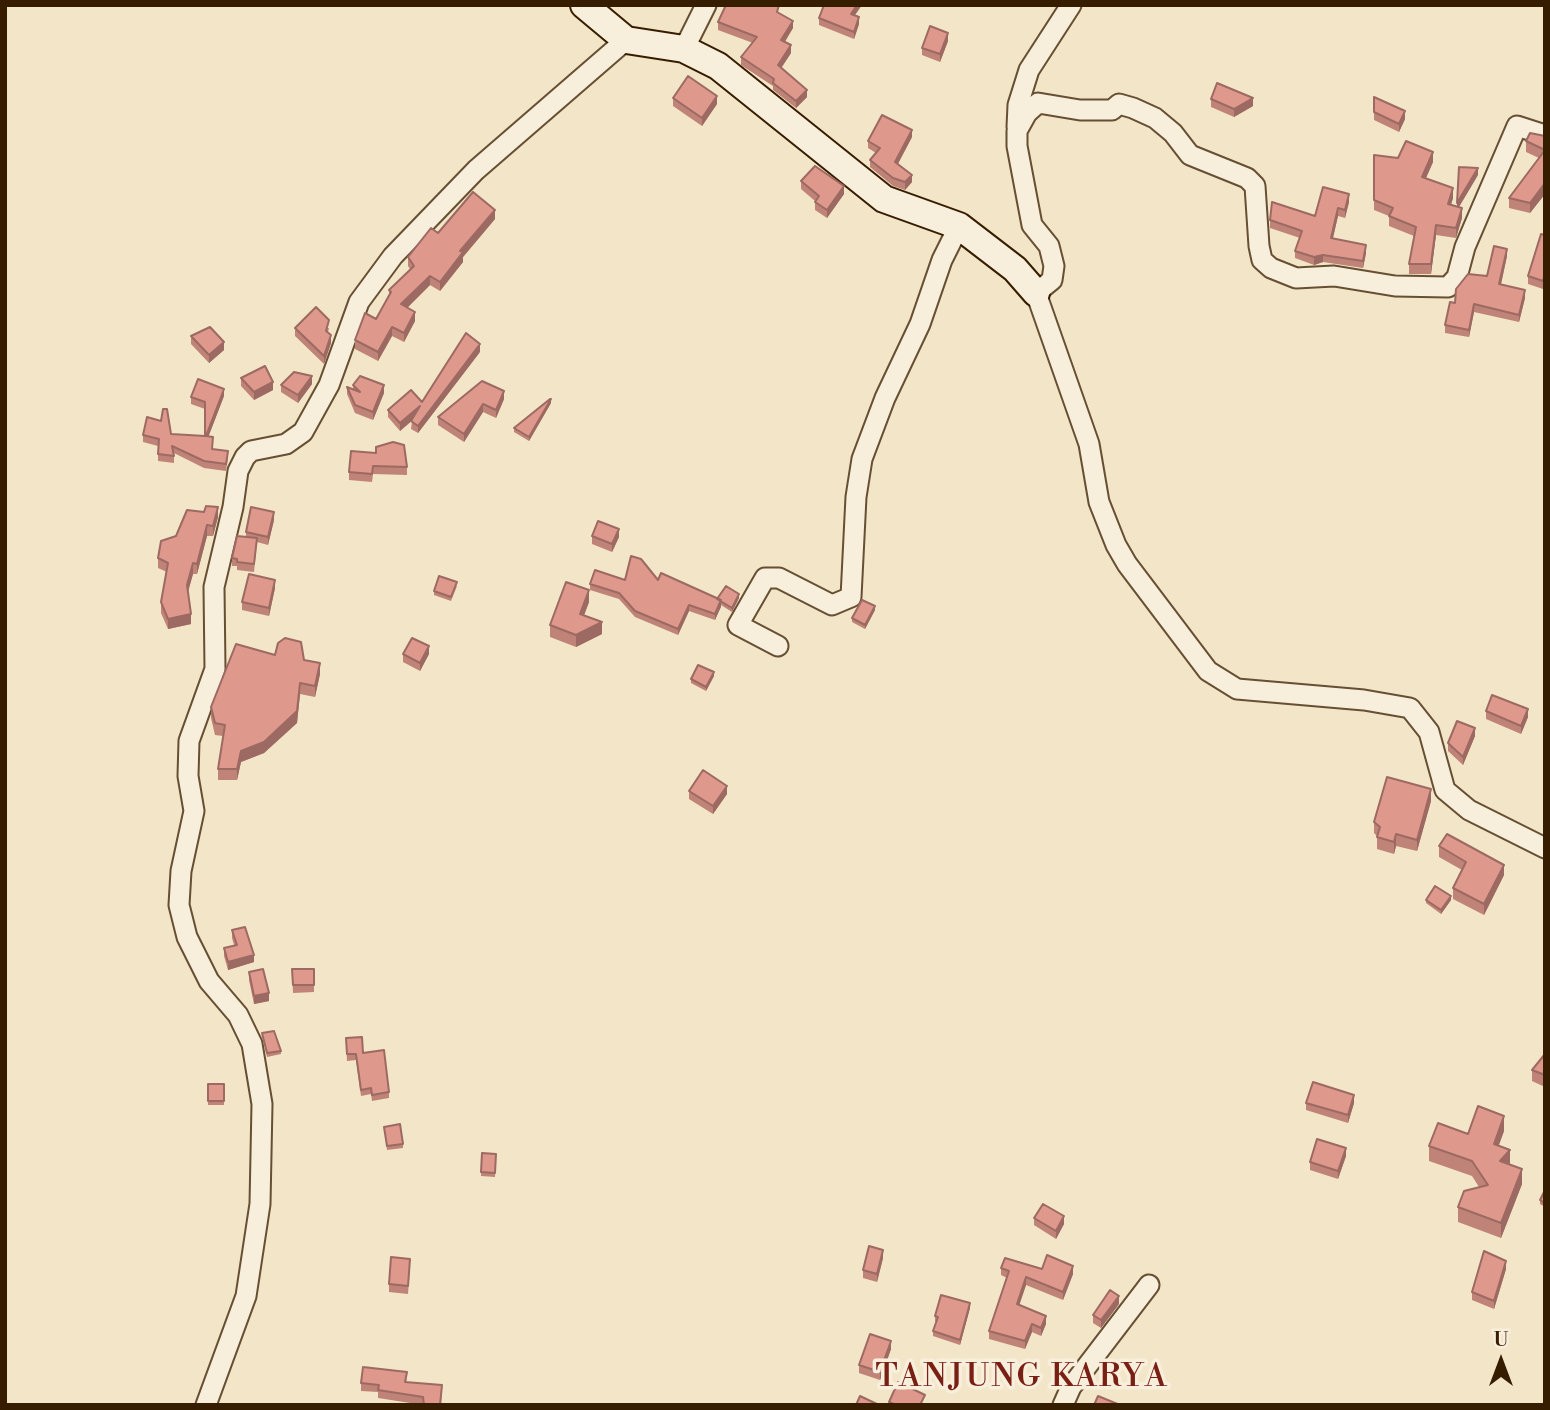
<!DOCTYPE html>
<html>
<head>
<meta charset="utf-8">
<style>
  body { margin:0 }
  #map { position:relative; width:1550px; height:1410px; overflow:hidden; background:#f3e5c7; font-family:"Libre Bodoni",serif }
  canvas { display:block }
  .frame { position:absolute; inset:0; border:7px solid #371d00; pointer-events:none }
  .north { position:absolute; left:1466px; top:1326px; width:70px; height:70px; -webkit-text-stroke:5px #f7eedb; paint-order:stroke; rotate:0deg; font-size:19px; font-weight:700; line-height:28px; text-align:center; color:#371d00 }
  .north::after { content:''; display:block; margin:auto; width:24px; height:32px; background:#371d00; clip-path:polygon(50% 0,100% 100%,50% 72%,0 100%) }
</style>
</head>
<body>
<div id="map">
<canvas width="1550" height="1410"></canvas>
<div class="frame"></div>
<div class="north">U</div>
</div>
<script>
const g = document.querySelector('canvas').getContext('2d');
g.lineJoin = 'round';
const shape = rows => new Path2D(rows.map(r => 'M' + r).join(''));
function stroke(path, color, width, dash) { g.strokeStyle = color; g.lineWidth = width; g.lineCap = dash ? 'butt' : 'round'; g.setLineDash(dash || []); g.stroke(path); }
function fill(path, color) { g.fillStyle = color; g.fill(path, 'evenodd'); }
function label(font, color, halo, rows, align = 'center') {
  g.font = font + ' "Libre Bodoni",serif'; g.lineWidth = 7; g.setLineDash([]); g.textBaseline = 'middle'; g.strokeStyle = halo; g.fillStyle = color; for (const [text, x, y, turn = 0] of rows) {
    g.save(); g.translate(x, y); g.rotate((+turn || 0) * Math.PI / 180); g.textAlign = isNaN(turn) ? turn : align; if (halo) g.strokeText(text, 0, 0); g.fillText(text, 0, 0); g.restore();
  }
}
const street = shape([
  [684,49,706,5],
  [1017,127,1018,105,1029,70,1071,5],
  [1545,135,1517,126,1465,247,1457,277,1448,287,1395,286,1334,276,1296,278,1271,268,1262,260,1259,246,1255,186,1247,178,1190,155,1173,133,1155,118,1133,108,1119,104,1112,110,1080,110,1038,103,1027,113,1017,131,1017,146,1032,225,1049,246,1054,266,1052,280,1036,293,1089,444,1099,502,1116,545,1127,564,1208,671,1237,689,1364,700,1410,708,1429,732,1445,790,1469,810,1545,848],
  [778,646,738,625,765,578,779,578,832,605,851,597,856,497,862,459,885,398,920,324,942,260,959,226],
  [206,1405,246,1296,260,1204,262,1104,252,1044,238,1015,209,981,187,937,179,905,181,871,194,811,188,776,189,741,215,669,214,587,233,507,238,471,245,457,251,451,286,444,303,432,329,385,359,302,393,256,476,170,626,40],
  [1063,1405,1071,1387,1149,1285]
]);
const secondary = shape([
  [584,5,626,40,684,49,718,66,884,199,959,226,1015,269,1036,293]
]);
const wall = shape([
  [779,13,793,28,785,42,791,53,781,68,807,97,796,108,773,90,773,86,741,65,741,57,753,43,718,30,718,22],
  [855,15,859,24,854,39,819,25,819,18],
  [948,41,940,62,922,55,922,48],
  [1374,97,1405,119,1399,132,1374,120],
  [673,98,717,104,702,126,673,106],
  [1211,99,1253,106,1234,117,1211,107],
  [1545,136,1545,194,1530,213,1509,208,1509,198,1539,158,1526,152,1526,141],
  [912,137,898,164,912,182,905,190,893,186,870,167,870,160,876,153,868,148,868,141],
  [1374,155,1433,162,1426,178,1453,198,1451,205,1457,206,1478,175,1459,207,1462,218,1456,238,1436,235,1431,274,1409,274,1409,264,1414,236,1389,226,1389,216,1374,210],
  [801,181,844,194,827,218,815,210,815,201,801,189],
  [1349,202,1345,218,1338,216,1333,238,1366,253,1363,268,1323,262,1314,265,1295,258,1295,251,1300,238,1270,228,1270,220,1315,216],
  [495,219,463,257,463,262,440,291,430,285,407,308,415,321,404,342,392,336,378,361,355,349,355,340,376,319,389,296,389,290,410,269,408,266,408,257,438,233],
  [1545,235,1543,289,1528,284,1528,276],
  [1507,256,1501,285,1525,298,1519,322,1474,312,1469,337,1445,333,1445,325,1455,303,1487,276],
  [295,328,329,328,328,332,331,343,324,364,295,336],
  [191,336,224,350,209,363,191,344],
  [480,352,418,433,411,429,412,421,400,431,388,417,388,410,422,402],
  [241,378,273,390,254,400,241,386],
  [312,384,298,403,281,392,281,385],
  [353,385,384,393,373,420,355,413,347,394,347,387,353,389],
  [224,396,208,437,212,449,228,458,226,471,204,468,174,453,174,463,158,461,158,446,143,442,143,435,171,434,205,436,205,409,191,404,191,397],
  [504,399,496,418,483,412,464,442,438,425,438,417],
  [551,403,529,441,514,432,514,428],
  [376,447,407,467,407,475,373,474,372,482,349,480,349,472,376,453],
  [204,512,218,517,213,536,207,536,197,574,193,574,188,592,191,624,168,629,161,613,161,602,167,572,158,568,158,558,176,536],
  [274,520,268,545,257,542,254,572,237,570,237,566,232,566,232,558,246,537,246,532],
  [592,536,619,537,612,552,592,544],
  [625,580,658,580,717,599,739,598,732,612,721,605,715,620,689,611,678,635,635,617,619,599,590,590,590,584],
  [457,586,451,601,434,595,434,591],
  [275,588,269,616,242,610,242,602],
  [589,602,584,615,602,634,576,647,550,637,550,625],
  [875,610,865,629,852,622,852,618],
  [403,654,429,654,420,671,403,662],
  [275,655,320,674,315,697,300,694,297,723,264,753,241,762,237,780,218,780,218,769,223,736,215,735,211,718,211,707],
  [714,676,706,691,691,683,691,679],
  [1486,711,1528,717,1521,734,1486,719],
  [1475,736,1463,765,1448,751,1448,743],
  [689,791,727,794,713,814,689,799],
  [1431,801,1417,851,1396,846,1394,854,1377,849,1377,836,1374,833,1374,822],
  [1439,846,1504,875,1484,915,1453,899,1453,888,1462,870,1439,857],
  [1426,900,1451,900,1441,914,1426,903],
  [232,930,254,962,228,970,224,956,224,948,234,945,232,938],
  [292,969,314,969,314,992,293,993],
  [249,972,269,1001,254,1004,249,980],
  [262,1033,281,1051,281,1054,267,1057],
  [346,1038,363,1053,389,1092,389,1098,372,1101,371,1094,361,1096,356,1060,347,1061],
  [1545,1054,1545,1087,1532,1081,1532,1070],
  [208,1084,224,1084,224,1105,208,1105],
  [1306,1103,1354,1103,1348,1123,1306,1110],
  [384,1127,403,1144,403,1148,387,1150],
  [1504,1131,1498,1146,1522,1184,1501,1238,1458,1222,1458,1207,1479,1187,1472,1176,1429,1161,1429,1146,1468,1134],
  [496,1154,495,1177,481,1176,481,1172],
  [1346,1156,1338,1179,1310,1170,1310,1162],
  [1545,1190,1545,1207,1540,1204,1540,1200],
  [1034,1218,1064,1224,1056,1239,1034,1225],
  [883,1258,877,1282,863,1278,863,1270],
  [410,1267,408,1294,389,1292,389,1284],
  [1001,1268,1042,1269,1073,1274,1063,1300,1026,1285,1019,1305,1046,1324,1041,1336,1032,1332,1025,1349,989,1339,989,1331,1007,1278,1001,1275],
  [1506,1269,1494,1309,1472,1300,1472,1292],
  [1119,1304,1101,1328,1093,1323,1093,1315],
  [970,1308,960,1345,933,1336,933,1331,937,1322,935,1321,935,1316],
  [891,1349,880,1380,859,1373,859,1365],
  [407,1379,406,1382,442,1392,441,1405,423,1405,378,1398,378,1392,361,1391,361,1383]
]);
const shadedWall = shape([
  [857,5,862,5,851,21,851,14],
  [859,17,859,24,854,39,854,32],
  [793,21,793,28,781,47,781,40],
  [948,33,948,41,940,62,940,54],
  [791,45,791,53,778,73,778,65],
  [807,90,807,97,796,108,796,101],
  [717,96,717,104,702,126,702,118],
  [1253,98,1253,106,1234,117,1234,109],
  [1405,111,1405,119,1399,132,1399,124],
  [912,130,912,137,895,169,895,162],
  [1433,152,1433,162,1422,187,1422,177],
  [1478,168,1478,175,1457,210,1457,203],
  [912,175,912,182,905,190,905,182],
  [1545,183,1545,194,1530,213,1530,203],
  [844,186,844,194,827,218,827,210],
  [1453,188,1453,198,1448,214,1448,204],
  [1349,194,1349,202,1345,218,1345,210],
  [1338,208,1338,216,1331,246,1331,238],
  [1462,208,1462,218,1456,238,1456,228],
  [495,210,495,219,463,257,463,262,440,291,440,282,460,251],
  [1436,225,1436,235,1431,274,1431,264],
  [1366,245,1366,253,1363,268,1363,261],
  [1507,249,1507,256,1499,292,1499,284],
  [1323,255,1323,262,1314,265,1314,257],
  [430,276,430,285,401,314,401,304],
  [1525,290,1525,298,1519,322,1519,315],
  [1474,304,1474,312,1469,337,1469,330],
  [415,312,415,321,404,342,404,333],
  [392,327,392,336,378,361,378,352],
  [331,335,331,343,324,364,324,356],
  [224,342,224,350,209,363,209,355],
  [480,344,480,352,418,433,418,426],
  [312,376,312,384,298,403,298,395],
  [273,382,273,390,254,400,254,392],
  [384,385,384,393,373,420,373,412],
  [224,389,224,396,206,443,206,436],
  [504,391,504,399,496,418,496,410],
  [551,399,551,403,529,441,529,437],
  [483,404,483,412,464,442,464,434],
  [420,406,420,413,400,431,400,423],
  [218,507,218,517,213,536,213,526],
  [274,512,274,520,268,545,268,537],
  [207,525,207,536,197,574,197,564],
  [619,529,619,537,612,552,612,544],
  [193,563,193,574,187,595,187,585],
  [275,580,275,588,269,616,269,608],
  [589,590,589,602,580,626,580,614],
  [739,594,739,598,732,612,732,608],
  [721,600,721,607,715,620,715,614],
  [689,605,689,611,678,635,678,629],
  [875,606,875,610,865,629,865,625],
  [191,614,191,624,168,629,168,619],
  [602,622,602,634,576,647,576,635],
  [429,646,429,654,420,671,420,663],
  [320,663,320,674,315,697,315,686],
  [714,672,714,676,706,691,706,687],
  [300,683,300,694,297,723,264,753,241,762,237,780,237,769,241,751],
  [1528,709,1528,717,1521,734,1521,726],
  [1475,728,1475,736,1463,765,1463,757],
  [727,786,727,794,713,814,713,806],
  [1431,789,1431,801,1417,851,1417,840],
  [1396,834,1396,846,1394,854,1394,842],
  [1504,865,1504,875,1484,915,1484,904],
  [1451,896,1451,900,1441,914,1441,910],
  [254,955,254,962,228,970,228,962],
  [269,993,269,1001,254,1004,254,996],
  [1354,1095,1354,1103,1348,1123,1348,1115],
  [1504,1116,1504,1131,1494,1159,1494,1144],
  [1346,1148,1346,1156,1338,1179,1338,1171],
  [1510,1150,1510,1165,1500,1161],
  [1522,1169,1522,1184,1501,1238,1501,1223],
  [1064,1216,1064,1224,1056,1239,1056,1231],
  [883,1250,883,1258,877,1282,877,1274],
  [1506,1261,1506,1269,1494,1309,1494,1301],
  [1073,1266,1073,1274,1063,1300,1063,1292],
  [1026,1277,1026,1285,1017,1312,1017,1304],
  [1119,1296,1119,1304,1101,1328,1101,1320],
  [970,1303,970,1308,960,1345,960,1340],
  [1046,1316,1046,1324,1041,1336,1041,1328],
  [1032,1324,1032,1332,1025,1349,1025,1341],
  [891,1341,891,1349,880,1380,880,1372]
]);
const building = shape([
  [726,5,779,5,777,12,793,21,781,40,791,45,778,65,807,90,796,101,773,83,774,79,741,57,757,37,718,22,726,5],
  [824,5,857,5,851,14,859,17,854,32,819,18,824,5],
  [930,26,948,33,940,54,922,48,930,26],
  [688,76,717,96,702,118,673,98,688,76],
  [1217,83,1253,98,1234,109,1211,99,1217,83],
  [1374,97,1405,111,1399,124,1374,112,1374,97],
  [882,115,912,130,895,162,912,175,905,182,893,178,870,160,880,148,868,141,882,115],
  [1530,133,1545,136,1545,183,1530,203,1509,198,1545,150,1526,141,1530,133],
  [1406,141,1433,152,1422,177,1453,188,1448,204,1462,208,1456,228,1436,225,1431,264,1409,264,1416,227,1389,216,1393,208,1374,200,1374,155,1398,158,1406,141],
  [815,166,844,186,827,210,815,202,819,196,801,181,815,166],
  [1459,167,1478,168,1457,203,1459,167],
  [1323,187,1349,194,1345,210,1338,208,1331,238,1366,245,1363,261,1323,255,1314,257,1295,251,1302,231,1270,220,1272,202,1315,216,1323,187],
  [473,192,495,210,460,251,463,252,440,282,430,276,401,304,415,312,404,333,392,327,378,352,355,340,365,313,376,319,391,292,389,290,414,266,408,257,431,228,438,233,473,192],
  [1541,234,1545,235,1545,274,1543,281,1528,276,1541,234],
  [1494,246,1507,249,1499,284,1525,290,1519,315,1474,304,1469,330,1445,325,1450,302,1455,303,1456,289,1468,274,1487,276,1494,246],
  [316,307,329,320,326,331,331,335,324,356,295,328,316,307],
  [210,327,224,342,209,355,191,336,210,327],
  [466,333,480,344,418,426,411,421,420,406,400,423,388,410,411,390,422,402,466,333],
  [265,366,273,382,254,392,241,378,265,366],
  [294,372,312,376,298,395,281,385,294,372],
  [360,376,384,385,373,412,355,405,347,387,360,392,353,385,360,376],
  [198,379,224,389,206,436,213,437,212,449,228,451,226,464,204,461,172,446,174,456,158,454,159,439,143,435,147,417,161,421,163,409,167,409,171,434,205,436,205,402,191,397,198,379],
  [482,381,504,391,496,410,483,404,464,434,438,417,482,381],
  [550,399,551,399,529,437,514,428,550,399],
  [393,442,404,445,407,467,373,466,372,474,349,472,351,451,376,453,376,447,393,442],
  [206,506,218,507,213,526,207,525,197,564,193,563,187,585,191,614,168,619,161,602,168,563,158,558,161,541,176,536,187,510,204,512,206,506],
  [251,507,274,512,268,537,246,532,251,507],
  [598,521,619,529,612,544,592,536,598,521],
  [237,536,257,538,254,564,237,562,237,559,232,558,237,536],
  [631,556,641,559,658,580,661,573,721,600,715,614,689,605,678,629,635,611,619,593,590,584,595,570,625,580,631,556],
  [249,574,275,580,269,608,242,602,249,574],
  [439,576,457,582,451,597,434,591,439,576],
  [566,582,589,590,580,614,602,622,576,635,550,625,566,582],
  [726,586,739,594,732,608,717,599,726,586],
  [862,600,875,606,865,625,852,618,862,600],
  [285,638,301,642,304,660,320,663,315,686,300,683,297,711,264,742,241,751,237,769,218,769,225,725,215,723,211,707,236,644,275,655,278,643,285,638],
  [412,638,429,646,420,663,403,654,412,638],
  [698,665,714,672,706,687,691,679,698,665],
  [1492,695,1528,709,1521,726,1486,711,1492,695],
  [1457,721,1475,728,1463,757,1448,743,1457,721],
  [703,770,727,786,713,806,689,791,703,770],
  [1387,777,1431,789,1417,840,1396,834,1394,842,1377,837,1380,827,1374,822,1387,777],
  [1447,834,1504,865,1484,904,1453,888,1466,862,1439,846,1447,834],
  [1435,886,1451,896,1441,910,1426,900,1435,886],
  [245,927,254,955,228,962,224,948,237,945,232,930,245,927],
  [263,969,269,993,254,996,249,972,263,969],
  [292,969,314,969,314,985,293,985,292,969],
  [274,1031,281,1051,267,1053,262,1033,274,1031],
  [362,1037,363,1053,384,1050,389,1092,372,1095,371,1088,361,1090,356,1054,347,1054,346,1038,362,1037],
  [1545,1054,1545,1075,1532,1070,1545,1054],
  [1313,1082,1354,1095,1348,1115,1306,1103,1313,1082],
  [208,1084,224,1084,224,1101,208,1101,208,1084],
  [1478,1106,1504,1116,1494,1144,1510,1150,1500,1161,1522,1169,1501,1223,1458,1207,1464,1191,1488,1185,1472,1161,1429,1146,1438,1123,1468,1134,1478,1106],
  [400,1124,403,1144,387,1146,384,1127,400,1124],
  [1317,1139,1346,1148,1338,1171,1310,1162,1317,1139],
  [482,1153,496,1154,495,1173,481,1172,482,1153],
  [1545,1190,1545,1203,1540,1200,1545,1190],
  [1043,1204,1064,1216,1056,1231,1034,1218,1043,1204],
  [869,1246,883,1250,877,1274,863,1270,869,1246],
  [1484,1251,1506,1261,1494,1301,1472,1292,1484,1251],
  [1047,1255,1073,1266,1063,1292,1026,1277,1017,1304,1046,1316,1041,1328,1032,1324,1025,1341,989,1331,1009,1271,1001,1268,1005,1258,1042,1269,1047,1255],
  [391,1257,410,1259,408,1286,389,1284,391,1257],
  [1110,1290,1119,1296,1101,1320,1093,1315,1110,1290],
  [941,1295,970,1303,960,1340,933,1331,938,1317,935,1316,941,1295],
  [870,1334,891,1341,880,1372,859,1365,870,1334],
  [363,1367,407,1372,405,1382,442,1385,440,1405,424,1405,423,1397,378,1390,379,1385,361,1383,363,1367],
  [898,1382,925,1395,920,1405,896,1405,889,1402,898,1382],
  [860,1396,879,1405,856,1405,860,1396],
  [1098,1396,1120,1405,1094,1405,1098,1396]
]);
const quarterNames = [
  ["TANJUNG KARYA",1022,1378]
];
stroke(street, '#664f32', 23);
stroke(secondary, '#371d00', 30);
stroke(street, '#f7eedb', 19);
stroke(secondary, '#f7eedb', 26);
fill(wall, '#c08378');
fill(shadedWall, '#9c6a62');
fill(building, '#df988c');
stroke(building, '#9c6a62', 2);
g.letterSpacing = '2px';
label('32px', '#7a1f14', '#f7eedb', quarterNames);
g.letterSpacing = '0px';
</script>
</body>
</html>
